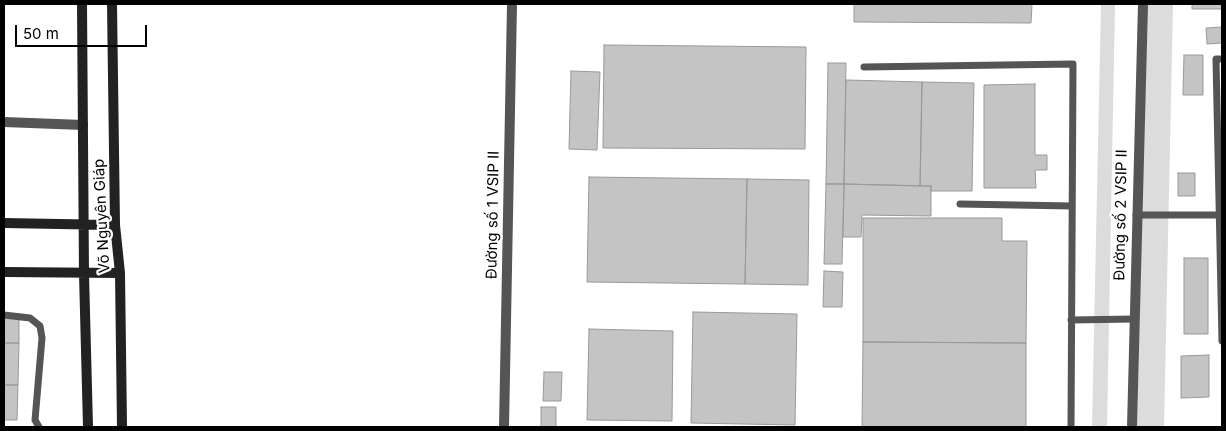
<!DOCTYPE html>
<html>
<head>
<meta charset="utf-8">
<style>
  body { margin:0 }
  #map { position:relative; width:1226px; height:431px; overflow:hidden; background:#fff; font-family:Inter,sans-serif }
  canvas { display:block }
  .frame { position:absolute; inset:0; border:5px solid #000; pointer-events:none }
  .scale { position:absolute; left:15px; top:25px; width:132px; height:22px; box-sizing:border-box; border:2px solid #000; border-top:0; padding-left:6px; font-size:15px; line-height:18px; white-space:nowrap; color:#000; -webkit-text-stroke:4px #fff; paint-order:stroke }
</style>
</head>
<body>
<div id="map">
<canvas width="1226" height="431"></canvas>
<div class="frame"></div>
<div class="scale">50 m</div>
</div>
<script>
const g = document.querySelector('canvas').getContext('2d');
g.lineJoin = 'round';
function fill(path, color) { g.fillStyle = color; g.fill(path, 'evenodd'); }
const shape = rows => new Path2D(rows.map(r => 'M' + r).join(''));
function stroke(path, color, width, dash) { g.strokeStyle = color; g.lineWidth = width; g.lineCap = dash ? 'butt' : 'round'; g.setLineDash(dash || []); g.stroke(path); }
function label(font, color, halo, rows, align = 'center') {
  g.font = font + ' Inter,sans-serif'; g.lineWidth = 4.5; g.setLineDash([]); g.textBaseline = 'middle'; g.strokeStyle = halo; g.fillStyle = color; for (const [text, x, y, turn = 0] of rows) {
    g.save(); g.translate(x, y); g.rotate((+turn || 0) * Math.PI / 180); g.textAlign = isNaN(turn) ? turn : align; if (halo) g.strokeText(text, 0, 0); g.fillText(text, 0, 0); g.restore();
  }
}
const green = shape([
  [1101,4,1115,4,1107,427,1092,427],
  [1147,4,1173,4,1164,427,1137,427]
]);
const building = shape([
  [854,4,1032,4,1031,23,854,22,854,4],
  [1192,4,1222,4,1222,9,1192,9,1192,4],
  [1222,27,1222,43,1207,44,1206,28,1222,27],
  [604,45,806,47,805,149,603,148,604,45],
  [1184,55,1203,55,1203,95,1183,95,1184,55],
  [828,63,846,63,844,184,826,184,828,63],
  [571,71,600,72,597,150,569,149,571,71],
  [846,80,922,82,920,186,844,184,846,80],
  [922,82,974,83,972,191,931,191,931,186,920,186,922,82],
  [1035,84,1035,155,1047,155,1047,170,1035,170,1036,188,984,188,984,85,1035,84],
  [1178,173,1195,173,1195,196,1178,196,1178,173],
  [589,177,747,179,745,284,587,282,589,177],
  [747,179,809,180,808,285,745,284,747,179],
  [826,184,844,184,842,264,824,264,826,184],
  [844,184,931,186,931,216,862,215,861,237,843,237,844,184],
  [863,218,1002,218,1002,241,1027,241,1026,343,863,342,863,218],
  [1184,258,1208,258,1208,334,1184,334,1184,258],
  [824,271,843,272,842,307,823,307,824,271],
  [693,312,797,314,795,425,691,423,693,312],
  [4,316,19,316,19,343,4,343,4,316],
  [589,329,673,331,672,421,587,420,589,329],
  [863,342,1026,343,1026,427,862,427,863,342],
  [4,343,19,343,18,385,4,385,4,343],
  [1209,355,1209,397,1181,398,1181,356,1209,355],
  [544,372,562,372,561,401,543,401,544,372],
  [4,385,18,385,17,420,4,420,4,385],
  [541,407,556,407,556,427,541,427,541,407]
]);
const lane = shape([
  [1222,59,1216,59,1222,341],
  [864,67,1073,64,1071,427],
  [960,204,1072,206],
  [1136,215,1219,215],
  [4,315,30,318,40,326,42,338,35,420,39,427],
  [1071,320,1134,319]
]);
const street = shape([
  [4,122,83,125],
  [504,427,512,4],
  [1132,427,1143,4]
]);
const secondary = shape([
  [82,4,84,274,88,427],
  [112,4,115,225,120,273,122,427],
  [4,223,115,225],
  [4,272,120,273]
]);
const streetNames = [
  ["Đường số 1 VSIP II",493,215,-89],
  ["Đường số 2 VSIP II",1121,215,-89],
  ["Võ Nguyên Giáp",102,216,-93]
];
fill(green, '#dcdcdc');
fill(building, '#c4c4c4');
stroke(building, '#999', 1);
stroke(lane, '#555', 7);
stroke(street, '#555', 10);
stroke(secondary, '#222', 10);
label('15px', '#000', '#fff', streetNames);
</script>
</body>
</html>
